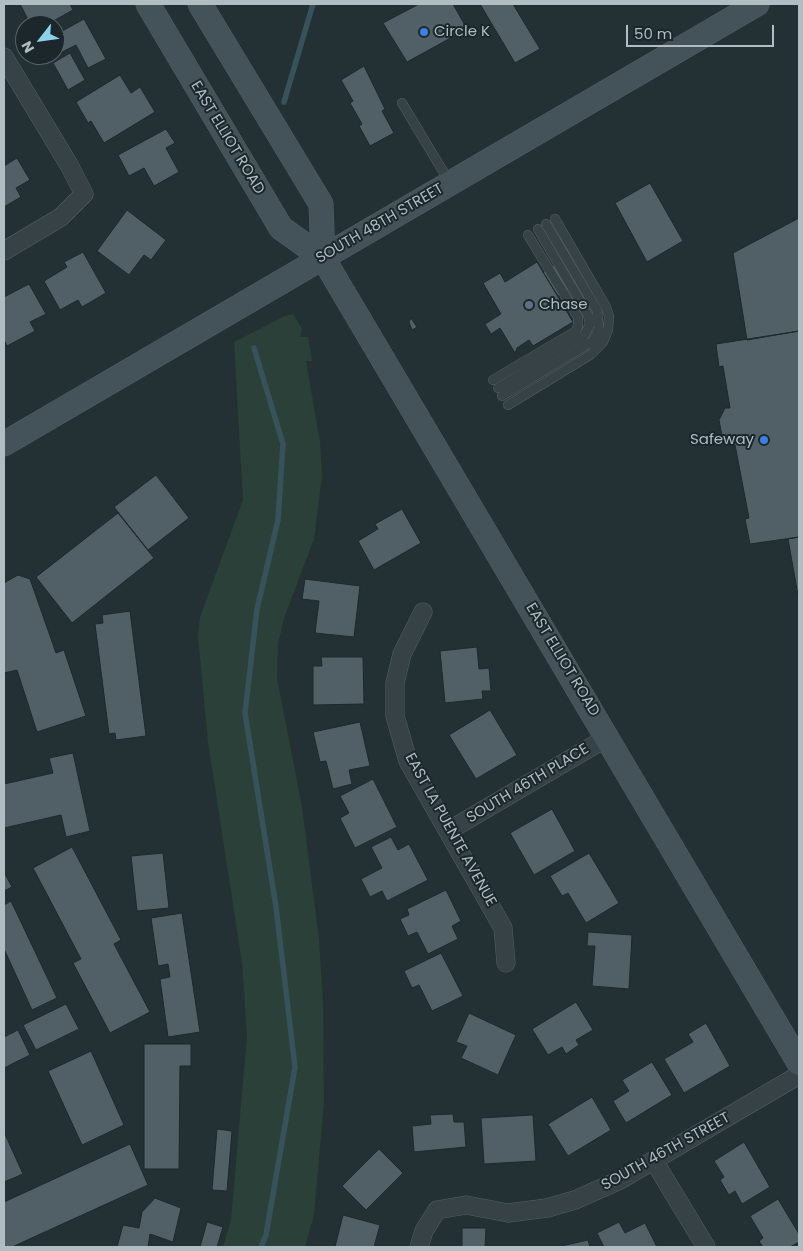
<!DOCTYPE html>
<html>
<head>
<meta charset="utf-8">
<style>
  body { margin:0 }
  #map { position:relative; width:803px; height:1251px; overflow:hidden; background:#233135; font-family:Poppins,sans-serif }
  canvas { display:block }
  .frame { position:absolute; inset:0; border:5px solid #b0bdc3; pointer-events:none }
  .north { position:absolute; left:15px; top:15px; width:50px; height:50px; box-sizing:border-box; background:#1b272b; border:1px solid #576368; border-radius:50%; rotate:240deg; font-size:14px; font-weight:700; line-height:20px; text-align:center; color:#b0bdc3 }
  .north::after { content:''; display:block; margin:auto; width:18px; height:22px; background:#8cd0ec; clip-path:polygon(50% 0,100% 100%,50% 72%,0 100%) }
  .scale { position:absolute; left:626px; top:25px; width:148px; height:22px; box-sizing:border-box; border:2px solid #b0bdc3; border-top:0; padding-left:6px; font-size:15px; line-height:18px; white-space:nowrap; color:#b0bdc3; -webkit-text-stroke:4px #1b272b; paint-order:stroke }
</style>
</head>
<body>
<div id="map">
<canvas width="803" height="1251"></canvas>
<div class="frame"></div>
<div class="north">N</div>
<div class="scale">50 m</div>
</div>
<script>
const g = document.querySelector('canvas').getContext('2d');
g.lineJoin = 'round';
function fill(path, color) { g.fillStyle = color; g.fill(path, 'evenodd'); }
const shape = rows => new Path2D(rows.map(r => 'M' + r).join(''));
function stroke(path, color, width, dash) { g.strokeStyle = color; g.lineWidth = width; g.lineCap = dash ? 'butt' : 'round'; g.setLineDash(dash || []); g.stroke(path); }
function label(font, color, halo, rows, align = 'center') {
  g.font = font + ' Poppins,sans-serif'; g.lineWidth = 4; g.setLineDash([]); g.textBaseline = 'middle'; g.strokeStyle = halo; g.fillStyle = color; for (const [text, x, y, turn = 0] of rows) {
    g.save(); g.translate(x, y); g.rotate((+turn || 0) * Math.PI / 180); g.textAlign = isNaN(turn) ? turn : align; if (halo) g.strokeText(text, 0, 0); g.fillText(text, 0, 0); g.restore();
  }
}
const green = shape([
  [293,314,302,329,300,337,308,337,312,361,306,361,320,442,322,476,314,539,284,618,278,644,277,678,302,807,319,939,323,1004,324,1101,314,1215,305,1247,223,1247,231,1220,247,1036,242,963,208,742,198,636,200,617,243,500,234,342,285,316]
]);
const stream = shape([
  [284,102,313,4],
  [254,348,283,444,278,520,257,609,245,713,276,907,295,1067,266,1235,261,1247]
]);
const building = shape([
  [20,4,70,4,73,10,46,25,31,25,20,4],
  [419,4,453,4,467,29,407,62,383,23,419,4],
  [480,4,513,4,540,49,515,63,480,4],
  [84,19,106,59,88,68,76,45,56,55,55,53,55,35,84,19],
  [70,53,85,80,68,90,53,63,70,53],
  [364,66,385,109,382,111,394,133,370,146,359,126,362,124,350,103,353,101,341,80,364,66],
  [120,75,131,93,140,87,155,112,104,143,91,121,88,123,76,102,120,75],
  [166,129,175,143,166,148,179,172,154,186,144,168,129,176,118,155,166,129],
  [17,158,30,180,16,188,21,197,4,207,4,166,17,158],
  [650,183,683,241,647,262,615,203,650,183],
  [127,210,166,240,151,260,144,255,129,275,97,251,127,210],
  [799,218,799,331,747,340,733,253,799,218],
  [83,252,106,293,82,307,78,300,60,310,44,281,67,267,64,262,83,252],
  [572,255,586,280,558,296,543,272,572,255],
  [537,262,573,322,533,346,529,340,517,348,515,353,500,328,491,334,485,324,501,314,483,283,500,273,505,282,537,262],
  [29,284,46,314,30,322,35,331,7,346,4,340,4,297,29,284],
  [411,318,417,327,412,330,409,322,411,318],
  [799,331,799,537,750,544,745,519,749,518,735,445,722,436,719,420,725,408,730,408,723,366,719,367,716,344,799,331],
  [156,475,189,518,148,550,114,507,156,475],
  [402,509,421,543,374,570,358,541,378,529,375,524,402,509],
  [118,513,154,558,72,623,36,577,118,513],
  [799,537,799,601,788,539,799,537],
  [18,575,30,579,56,653,64,650,86,716,37,732,17,670,4,673,4,583,18,575],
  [305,579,360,586,354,637,315,633,319,601,302,599,305,579],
  [130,611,146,736,116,740,115,733,109,734,95,624,103,623,102,615,130,611],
  [477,647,479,669,489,668,491,691,482,691,483,699,445,703,440,651,477,647],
  [321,657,363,657,364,704,313,705,313,666,322,666,321,657],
  [490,710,517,755,476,779,449,735,490,710],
  [360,722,370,766,349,770,352,784,333,789,326,761,320,762,313,732,360,722],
  [73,753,90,831,66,837,61,815,4,828,4,784,53,773,49,758,73,753],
  [373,779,397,827,355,848,340,818,349,813,340,796,373,779],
  [552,809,575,851,534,875,510,833,552,809],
  [391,837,398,850,409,844,428,880,387,901,382,891,370,897,361,879,382,868,371,847,391,837],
  [72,847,121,940,114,944,150,1012,110,1033,73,963,81,959,33,868,72,847],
  [163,853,169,908,137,911,131,856,163,853],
  [589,853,619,903,586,923,568,893,562,896,550,876,589,853],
  [4,872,12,887,4,891,4,872],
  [446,890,461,921,452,926,458,939,428,954,417,932,408,936,400,919,409,915,407,909,446,890],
  [11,901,57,998,32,1010,4,949,4,905,11,901],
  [182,913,200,1032,168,1037,160,979,170,977,168,964,158,966,151,918,182,913],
  [588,932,632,935,629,989,592,986,595,946,587,946,588,932],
  [441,953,463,996,432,1011,419,985,412,988,404,971,441,953],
  [576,1002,593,1030,576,1040,579,1045,566,1054,562,1047,548,1055,532,1029,576,1002],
  [66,1004,79,1029,36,1050,23,1025,66,1004],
  [469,1013,516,1035,498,1075,461,1058,467,1046,456,1042,469,1013],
  [706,1023,730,1066,684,1093,664,1059,693,1042,688,1034,706,1023],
  [18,1030,30,1055,4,1068,4,1037,18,1030],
  [144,1044,191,1044,191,1066,180,1066,179,1169,144,1169,144,1044],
  [91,1051,124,1125,82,1145,48,1071,91,1051],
  [652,1062,672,1095,626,1123,613,1101,629,1091,622,1080,652,1062],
  [592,1097,611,1130,568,1156,548,1124,592,1097],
  [453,1114,454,1122,464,1122,466,1147,414,1152,412,1126,431,1124,430,1115,453,1114],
  [533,1115,536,1161,484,1164,481,1118,533,1115],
  [217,1129,232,1131,227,1191,212,1190,217,1129],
  [4,1132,23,1174,4,1182,4,1132],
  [744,1142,770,1187,742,1204,735,1191,729,1195,720,1180,724,1177,714,1161,744,1142],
  [130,1144,148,1185,12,1247,4,1247,4,1202,130,1144],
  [379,1149,403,1173,366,1210,342,1186,379,1149],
  [155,1198,181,1208,173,1242,150,1234,148,1247,117,1247,123,1225,139,1228,142,1212,155,1198],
  [778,1199,799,1234,799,1242,790,1247,763,1247,759,1241,763,1238,750,1216,778,1199],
  [343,1215,380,1225,374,1247,335,1247,343,1215],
  [207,1222,223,1227,217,1247,200,1247,207,1222],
  [619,1222,625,1233,645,1223,657,1247,604,1247,597,1233,619,1222],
  [462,1228,486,1228,485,1247,462,1247,462,1228],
  [588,1240,590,1247,557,1247,588,1240]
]);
const lane = shape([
  [402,103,450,183],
  [493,380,576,331,578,326,578,317,528,235],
  [498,388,584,336,590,324,588,315,538,229],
  [502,396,593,341,599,330,597,310,546,224],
  [508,405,590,355,603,342,608,330,609,316,606,307,555,219]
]);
const street = shape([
  [4,57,69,165,84,194,61,217,4,251],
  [423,612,402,654,395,683,395,716,408,761,503,928,506,963],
  [448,831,608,737],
  [654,1161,706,1247],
  [419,1247,424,1231,437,1210,466,1205,508,1213,547,1208,575,1200,620,1180,799,1075]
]);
const secondary = shape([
  [148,4,281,228,323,258,799,1063],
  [200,4,321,204,323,258],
  [4,444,757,4]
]);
const markers = [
  [424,32,5,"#3f7fe0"],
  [529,305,5,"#5c6f8a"],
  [764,440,5,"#3f7fe0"]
];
const poiNames = [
  ["Circle K",434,32],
  ["Chase",539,305],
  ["Safeway",754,440,"right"]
];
const streetNames = [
  ["EAST ELLIOT ROAD",227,138,59],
  ["SOUTH 48TH STREET",380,224,-30],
  ["EAST ELLIOT ROAD",562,660,59],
  ["SOUTH 46TH PLACE",528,784,-31],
  ["EAST LA PUENTE AVENUE",450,830,61],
  ["SOUTH 46TH STREET",666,1152,-29]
];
fill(green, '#2b4038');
stroke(stream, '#38525b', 5.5);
fill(building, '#506066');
stroke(building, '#1d292d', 1);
stroke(lane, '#536064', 10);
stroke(street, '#536064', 19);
stroke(secondary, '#536064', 25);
stroke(lane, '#364246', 9);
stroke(street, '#364246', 18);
stroke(secondary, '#445259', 24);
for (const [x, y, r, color] of markers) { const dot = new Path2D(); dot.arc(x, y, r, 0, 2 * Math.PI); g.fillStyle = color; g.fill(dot); stroke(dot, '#1b272b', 2); }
label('15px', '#b0bdc3', '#1b272b', poiNames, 'left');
label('15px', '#b0bdc3', '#1b272b', streetNames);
</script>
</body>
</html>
